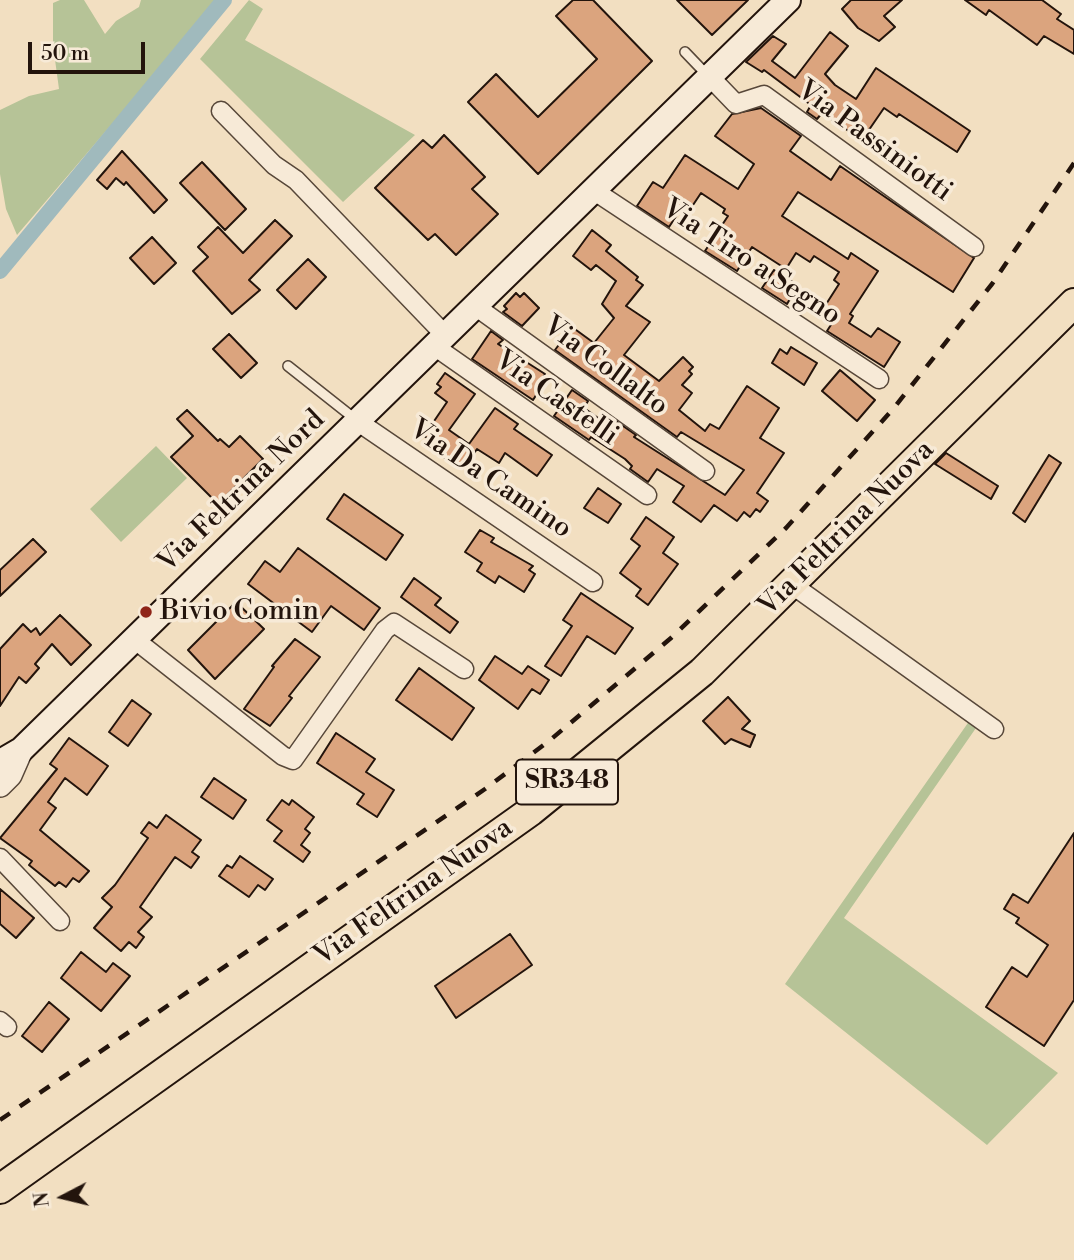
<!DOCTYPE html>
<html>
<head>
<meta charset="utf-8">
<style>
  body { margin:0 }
  #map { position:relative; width:1074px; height:1260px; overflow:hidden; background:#f2dfc1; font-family:"Libre Bodoni",serif }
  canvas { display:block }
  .north { position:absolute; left:28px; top:1162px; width:70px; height:70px; -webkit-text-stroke:5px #f7ead7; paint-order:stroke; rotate:263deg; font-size:19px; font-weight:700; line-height:28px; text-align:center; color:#23140c }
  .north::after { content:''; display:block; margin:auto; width:24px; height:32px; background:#23140c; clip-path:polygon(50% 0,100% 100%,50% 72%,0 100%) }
  .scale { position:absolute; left:28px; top:42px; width:117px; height:32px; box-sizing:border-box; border:4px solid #23140c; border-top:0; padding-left:9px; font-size:21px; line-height:24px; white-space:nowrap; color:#23140c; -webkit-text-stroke:5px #f7ead7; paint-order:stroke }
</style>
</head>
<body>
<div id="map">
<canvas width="1074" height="1260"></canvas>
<div class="north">N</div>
<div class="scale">50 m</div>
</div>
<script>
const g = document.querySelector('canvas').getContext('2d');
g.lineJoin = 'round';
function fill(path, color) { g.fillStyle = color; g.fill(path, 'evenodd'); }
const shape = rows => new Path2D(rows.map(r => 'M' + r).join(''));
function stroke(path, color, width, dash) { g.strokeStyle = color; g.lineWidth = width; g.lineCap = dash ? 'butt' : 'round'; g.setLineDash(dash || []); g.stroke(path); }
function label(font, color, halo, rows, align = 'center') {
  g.font = font + ' "Libre Bodoni",serif'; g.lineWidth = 7; g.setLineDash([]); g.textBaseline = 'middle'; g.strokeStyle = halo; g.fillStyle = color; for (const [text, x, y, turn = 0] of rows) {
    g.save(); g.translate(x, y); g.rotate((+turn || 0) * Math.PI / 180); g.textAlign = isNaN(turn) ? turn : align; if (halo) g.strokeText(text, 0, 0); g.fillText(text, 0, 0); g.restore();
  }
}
const green = shape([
  [60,0,84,0,105,34,116,21,139,7,141,0,218,0,17,235,6,209,0,174,0,110,29,96,59,89,53,45,53,3],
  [249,0,263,9,245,40,415,135,343,202,200,59],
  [156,446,187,478,121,542,90,509],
  [977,710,985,715,844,918,1058,1073,987,1145,785,984]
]);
const canal = shape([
  [0,271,224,0]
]);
const building = shape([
  [573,0,593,0,652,61,538,174,468,102,496,74,538,117,597,59,556,16,573,0],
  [677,0,748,0,712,35,677,0],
  [851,0,902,0,884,16,895,27,879,41,858,28,842,9,851,0],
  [965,0,1042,0,1061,14,1057,19,1074,30,1074,54,1044,36,1037,45,989,10,986,15,965,0],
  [830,32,848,46,825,74,835,85,856,99,876,68,970,131,957,152,899,114,897,117,884,108,862,140,822,113,817,119,807,112,811,105,764,70,762,72,746,62,773,36,786,44,772,61,795,78,830,32],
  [761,108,801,136,790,151,831,180,840,166,974,258,953,292,798,192,782,216,848,259,851,253,878,271,850,314,853,316,849,323,871,337,878,328,900,342,884,367,827,331,836,317,823,309,839,284,834,280,839,272,814,256,810,262,796,253,786,269,752,247,737,271,705,251,728,216,723,213,725,209,701,193,691,208,684,204,669,227,637,206,653,182,663,188,685,155,738,189,754,164,715,136,732,114,761,108],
  [444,135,485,177,472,189,498,214,456,255,435,234,428,240,375,188,423,140,432,148,444,135],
  [122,151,167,200,154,213,126,182,124,185,116,178,107,189,97,180,122,151],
  [202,162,246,209,225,230,180,183,202,162],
  [275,220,292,236,249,280,260,290,232,314,193,271,208,257,198,247,218,227,243,253,275,220],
  [592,230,611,245,606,251,638,277,636,280,643,285,626,306,650,322,624,355,659,381,683,357,693,367,689,371,692,374,682,385,692,393,679,410,705,431,710,424,719,429,747,386,779,408,760,438,784,453,757,493,768,501,760,512,756,509,750,517,744,512,737,521,714,505,701,522,673,502,684,486,657,469,648,482,630,469,632,466,625,459,591,437,589,440,554,416,572,390,588,401,584,408,608,425,613,419,636,435,634,437,725,495,744,470,681,432,677,437,555,350,572,327,594,343,614,318,602,304,616,281,596,265,591,270,573,256,592,230],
  [152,237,176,263,154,284,130,258,152,237],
  [308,259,326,277,296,309,277,290,308,259],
  [774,270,798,285,787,304,762,288,774,270],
  [516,293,520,297,524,293,539,308,522,326,503,312,507,309,504,306,516,293],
  [491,331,503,340,498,344,545,374,542,379,545,381,533,400,472,359,491,331],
  [229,334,257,363,241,378,213,349,229,334],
  [791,347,817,363,804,385,772,363,780,349,787,354,791,347],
  [840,370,875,400,857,421,822,391,840,370],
  [445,373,475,394,449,430,469,444,495,408,518,424,514,429,552,455,537,476,505,453,499,463,477,449,463,469,425,446,429,439,424,436,447,402,435,393,441,387,437,384,445,373],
  [187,410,218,441,220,439,229,447,240,436,263,459,218,504,171,457,193,436,177,419,187,410],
  [946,453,998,486,991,499,935,464,946,453],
  [1049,455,1061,463,1025,522,1013,513,1049,455],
  [598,488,621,504,608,523,584,508,598,488],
  [344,494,403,535,386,560,327,519,344,494],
  [646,517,674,537,663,553,678,564,648,605,636,596,641,589,620,573,640,546,631,539,646,517],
  [480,530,494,538,491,542,533,566,529,570,535,574,524,592,499,576,495,583,477,571,482,563,465,552,480,530],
  [33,539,46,552,0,596,0,570,33,539],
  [298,548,380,608,364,630,331,606,312,632,248,584,265,561,280,572,298,548],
  [414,578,441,598,435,605,458,622,450,633,401,597,414,578],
  [581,593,633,628,615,654,587,636,561,676,545,666,572,626,563,620,581,593],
  [236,602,264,629,215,679,188,650,236,602],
  [60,615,91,645,71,665,52,644,35,664,39,668,26,683,19,677,0,706,0,649,23,624,31,632,36,628,40,635,60,615],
  [295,639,320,657,289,696,292,698,270,726,244,709,274,667,272,666,295,639],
  [495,656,522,674,528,666,549,680,540,694,532,689,518,709,479,680,495,656],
  [419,668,474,708,452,740,396,700,419,668],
  [728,697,750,721,742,729,755,735,750,747,731,739,725,744,703,721,728,697],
  [132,700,151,714,128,746,109,732,132,700],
  [336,733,375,759,366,772,394,790,377,817,357,804,364,794,317,763,336,733],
  [69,738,108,766,87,795,65,778,48,802,56,808,40,830,89,871,79,882,73,878,66,887,59,882,55,886,29,865,32,861,0,838,57,769,50,764,69,738],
  [214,778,246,800,233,819,201,797,214,778],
  [282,800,289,805,292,800,314,817,305,829,310,833,301,845,310,852,303,862,274,841,282,831,267,820,282,800],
  [166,815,201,840,192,852,199,857,191,868,175,857,140,907,152,917,138,932,144,937,136,948,129,942,121,951,94,928,112,907,102,898,115,885,148,838,141,833,149,822,157,828,166,815],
  [1074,833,1074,1000,1044,1046,986,1007,1012,967,1027,977,1048,945,1016,923,1019,918,1004,909,1013,894,1028,903,1074,833],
  [240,856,273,879,265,890,258,885,249,897,219,876,227,865,232,868,240,856],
  [0,889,34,918,16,938,0,924,0,889],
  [510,934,532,965,456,1018,435,986,510,934],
  [81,952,106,972,113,963,130,976,101,1011,61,978,81,952],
  [49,1002,69,1019,42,1052,22,1036,49,1002]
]);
const service = shape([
  [685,52,708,76],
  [288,366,355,419]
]);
const minor = shape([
  [710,77,736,104,764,95,974,247],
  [221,111,274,165,296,180,445,335],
  [593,190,879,379],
  [475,306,705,471],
  [434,346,647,495],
  [357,421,593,582],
  [791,584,994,729],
  [134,639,283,756,293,760,385,630,394,623,464,669],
  [0,858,60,921],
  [0,1021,7,1027]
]);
const tertiary = shape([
  [0,785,10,775,21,750]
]);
const secondary = shape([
  [0,762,21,750,788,0]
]);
const primary = shape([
  [0,1189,531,811,702,672,1074,303]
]);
const rail = shape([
  [0,1120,485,789,549,741,671,638,786,528,893,409,992,284,1074,163]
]);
const markers = [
  [146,612,7,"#8f2418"]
];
const shields = [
  [567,782,102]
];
const shieldNames = [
  ["SR348",567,782]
];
const streetNames = [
  ["Via Passiniotti",874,142,36],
  ["Via Tiro a Segno",751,263,33],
  ["Via Collalto",605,367,36],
  ["Via Castelli",556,399,35],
  ["Via Da Camino",490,480,34],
  ["Via Feltrina Nord",242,492,-44],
  ["Via Feltrina Nuova",847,529,-45],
  ["Via Feltrina Nuova",414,893,-35]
];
const poiNames = [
  ["Bivio Comin",160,612]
];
fill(green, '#b6c397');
stroke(canal, '#a0babd', 16);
fill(building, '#dba47e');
stroke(building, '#23140c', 2);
stroke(service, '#574739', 12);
stroke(minor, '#574739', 21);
stroke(tertiary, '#574739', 26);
stroke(secondary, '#23140c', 28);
stroke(primary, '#23140c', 32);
stroke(service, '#f7ead7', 9);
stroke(minor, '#f7ead7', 18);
stroke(tertiary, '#f7ead7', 23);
stroke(secondary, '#f7ead7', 24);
stroke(primary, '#f2dfc1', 28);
stroke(rail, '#23140c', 4.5, [12, 12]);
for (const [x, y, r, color] of markers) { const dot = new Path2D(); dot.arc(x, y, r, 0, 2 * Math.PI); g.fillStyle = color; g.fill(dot); stroke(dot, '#f7ead7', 2.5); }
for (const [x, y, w] of shields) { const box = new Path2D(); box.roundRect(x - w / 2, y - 22.5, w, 45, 5); g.fillStyle = '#f7ead7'; g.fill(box); stroke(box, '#23140c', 2); }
label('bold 26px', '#23140c', null, shieldNames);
label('28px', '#23140c', '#f7ead7', streetNames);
label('28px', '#23140c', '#f7ead7', poiNames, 'left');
</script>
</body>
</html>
